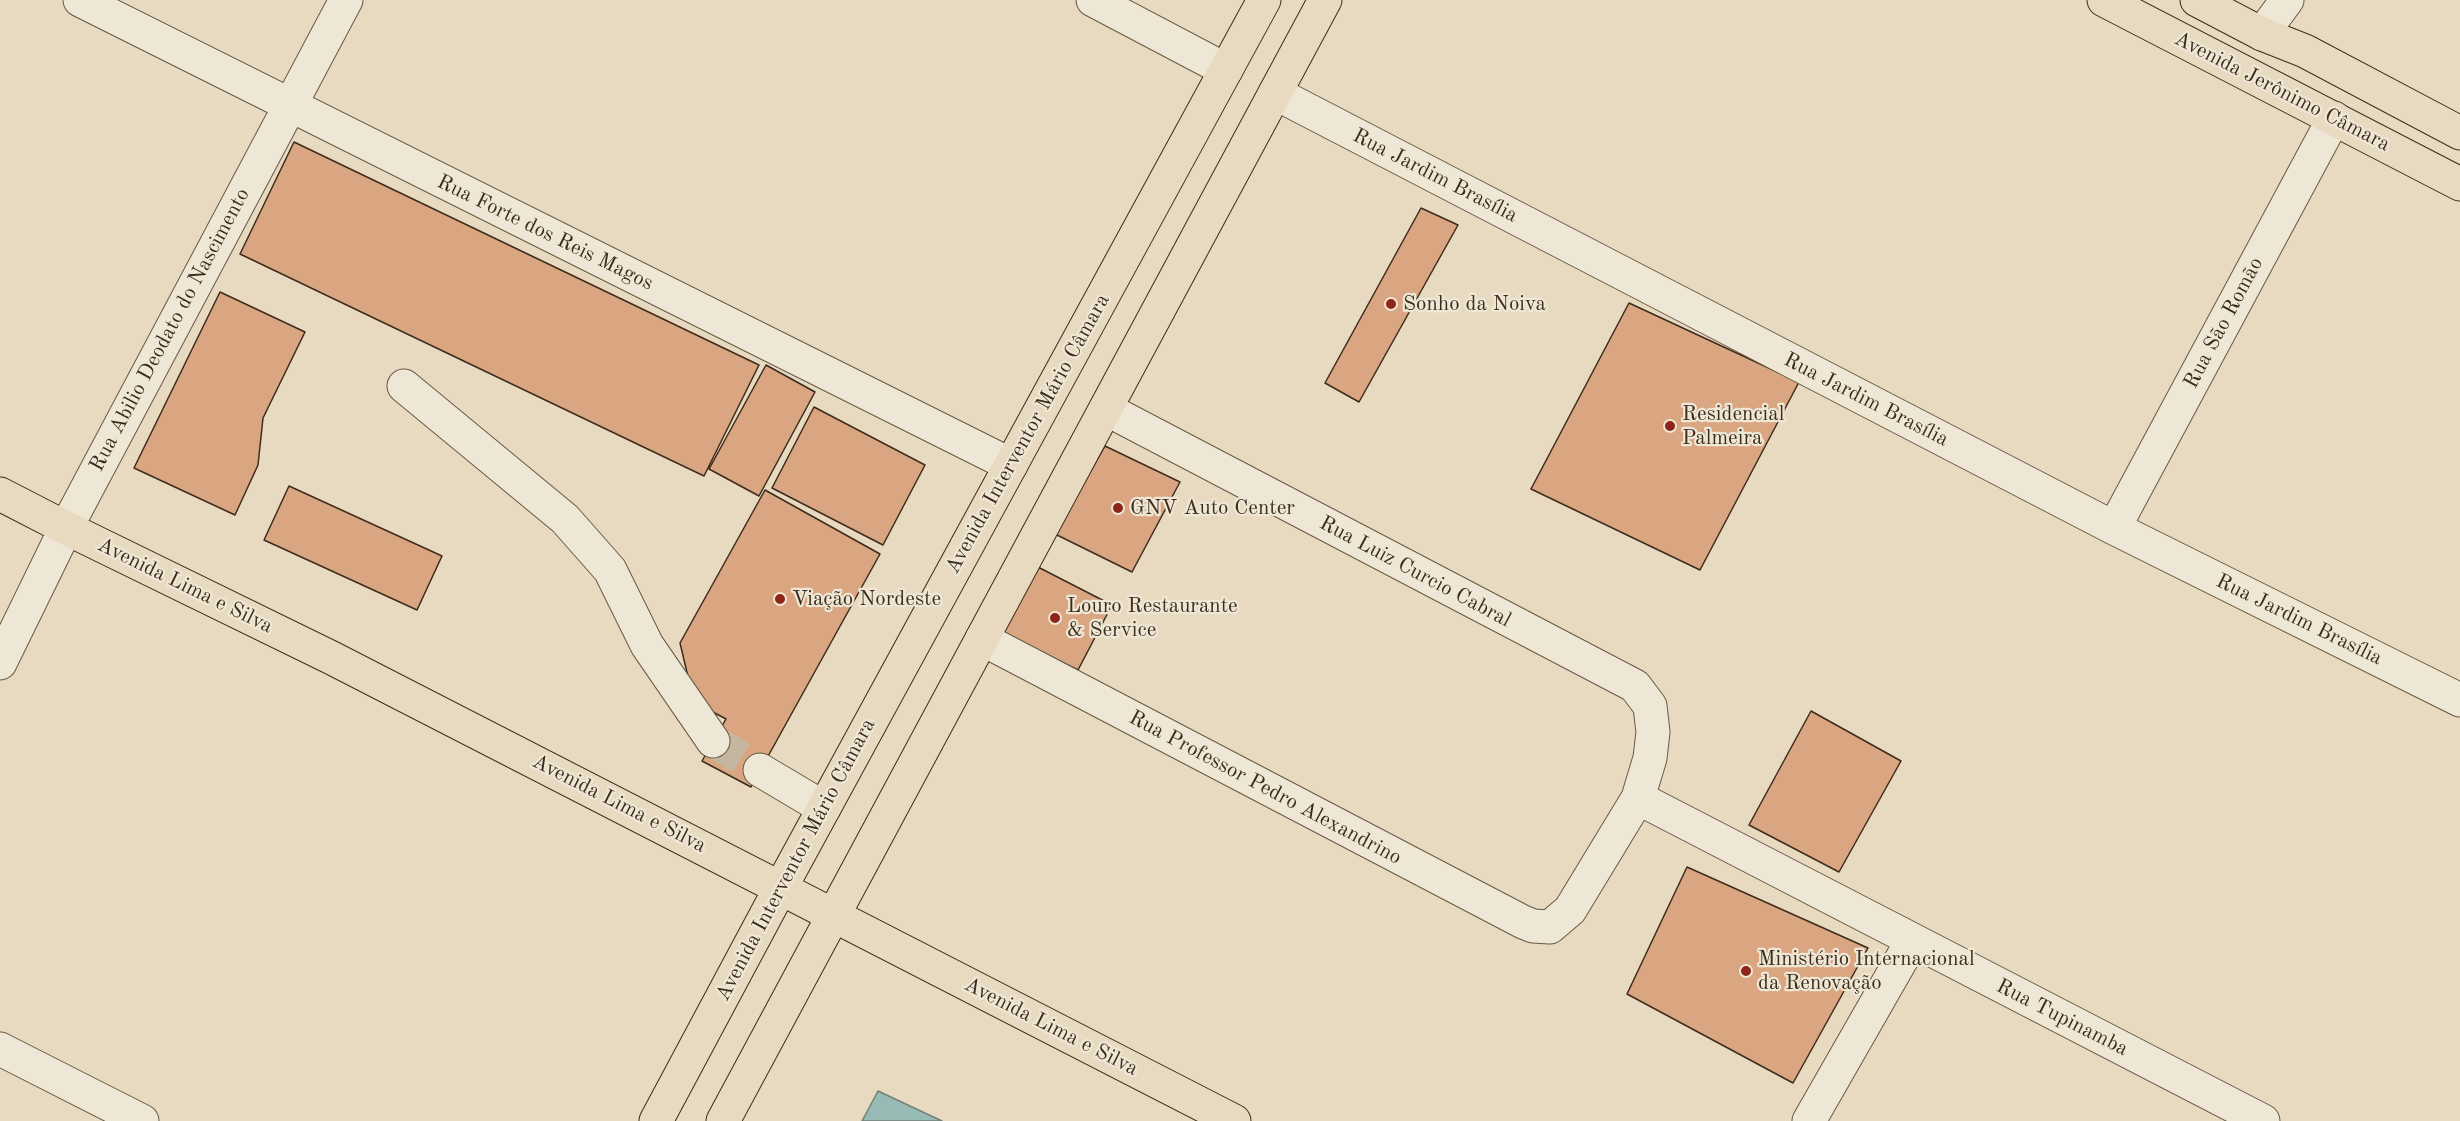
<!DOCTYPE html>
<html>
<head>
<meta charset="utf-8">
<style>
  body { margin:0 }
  canvas { display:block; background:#e7dac0 }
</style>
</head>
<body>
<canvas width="2460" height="1121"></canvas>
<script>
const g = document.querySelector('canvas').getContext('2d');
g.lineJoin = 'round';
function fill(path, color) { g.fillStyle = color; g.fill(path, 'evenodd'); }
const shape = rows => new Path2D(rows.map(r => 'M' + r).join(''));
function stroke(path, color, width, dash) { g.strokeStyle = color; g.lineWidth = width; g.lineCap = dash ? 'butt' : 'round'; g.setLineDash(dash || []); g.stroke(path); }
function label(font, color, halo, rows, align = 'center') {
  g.font = font + ' "Old Standard TT",serif'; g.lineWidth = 4.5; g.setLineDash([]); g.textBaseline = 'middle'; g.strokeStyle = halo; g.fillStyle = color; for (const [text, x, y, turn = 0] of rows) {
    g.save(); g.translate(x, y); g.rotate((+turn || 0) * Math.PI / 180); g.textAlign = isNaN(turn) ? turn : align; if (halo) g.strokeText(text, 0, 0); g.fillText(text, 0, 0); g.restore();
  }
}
const water = shape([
  [878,1091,942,1121,862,1121,878,1091]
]);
const building = shape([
  [294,142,759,365,704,476,240,254,294,142],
  [1421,208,1458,225,1359,402,1325,383,1421,208],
  [220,292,305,332,263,418,258,465,235,515,134,468,220,292],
  [1629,303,1799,382,1700,570,1531,489,1629,303],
  [766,365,815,392,759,496,709,469,766,365],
  [814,407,925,465,883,545,772,488,814,407],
  [1105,446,1180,482,1132,572,1055,534,1105,446],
  [289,486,442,556,417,610,264,540,289,486],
  [765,490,880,554,751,787,702,761,726,719,694,702,680,643,765,490],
  [1034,565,1112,605,1078,670,998,631,1034,565],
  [1811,711,1901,761,1839,872,1749,825,1811,711],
  [1687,867,1868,948,1793,1083,1627,994,1687,867]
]);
const minorTunnel = shape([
  [713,741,760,770]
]);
const minor = shape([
  [80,0,1011,465],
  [1093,0,1226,70],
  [2262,34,2287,0],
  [1275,93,2114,528,2460,700],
  [404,386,565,519,610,570,647,645,713,741],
  [2114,528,2334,118],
  [982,639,1523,922,1533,926,1550,927,1570,910,1638,798,1650,758,1653,732,1650,706,1635,686,1106,409],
  [0,663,66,528,346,0],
  [760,770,824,808],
  [1638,798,2263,1121],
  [0,1049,142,1121],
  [1809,1121,1912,941]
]);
const major = shape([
  [2104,0,2460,184],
  [2197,0,2262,34,2305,51,2460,133],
  [0,494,66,528,332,658,1234,1121],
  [656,1121,781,887,1264,0],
  [723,1121,1325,0]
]);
const markers = [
  [1391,304,6,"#8f2418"],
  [1670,426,6,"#8f2418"],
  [1118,508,6,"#8f2418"],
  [780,599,6,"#8f2418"],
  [1055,618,6,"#8f2418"],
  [1746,971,6,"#8f2418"]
];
const streetNames = [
  ["Avenida Jerônimo Câmara",2282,92,27],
  ["Rua Jardim Brasília",1435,176,27],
  ["Rua Forte dos Reis Magos",545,233,26],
  ["Rua São Romão",2224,323,-62],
  ["Rua Abilio Deodato do Nascimento",170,330,-62],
  ["Rua Jardim Brasília",1866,400,27],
  ["Avenida Interventor Mário Câmara",1028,434,-61],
  ["Rua Luiz Curcio Cabral",1415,572,28],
  ["Avenida Lima e Silva",185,586,26],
  ["Rua Jardim Brasília",2299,620,26],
  ["Rua Professor Pedro Alexandrino",1265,788,28],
  ["Avenida Lima e Silva",619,804,27],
  ["Avenida Interventor Mário Câmara",796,860,-62],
  ["Rua Tupinamba",2062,1018,27],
  ["Avenida Lima e Silva",1051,1027,27]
];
const poiNames = [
  ["Sonho da Noiva",1403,304],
  ["Residencial",1682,414],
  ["Palmeira",1682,438],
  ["GNV Auto Center",1130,508],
  ["Viação Nordeste",792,599],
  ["Louro Restaurante",1067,606],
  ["& Service",1067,630],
  ["Ministério Internacional",1758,959],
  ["da Renovação",1758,983]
];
fill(water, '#97bab4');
stroke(water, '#738177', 1.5);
fill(building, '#daa581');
stroke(building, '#3d2c1b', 1.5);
stroke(minorTunnel, '#c5b79f', 33, [33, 16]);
stroke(minor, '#685844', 35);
stroke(major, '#3d2c1b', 35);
stroke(minor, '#efe7d6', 33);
stroke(major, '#e7dac0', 33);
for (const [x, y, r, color] of markers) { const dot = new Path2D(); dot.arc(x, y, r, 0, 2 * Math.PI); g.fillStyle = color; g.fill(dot); stroke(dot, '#efe7d6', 2); }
label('21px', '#3d2c1b', '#efe7d6', streetNames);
label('21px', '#3d2c1b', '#efe7d6', poiNames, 'left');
</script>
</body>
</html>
